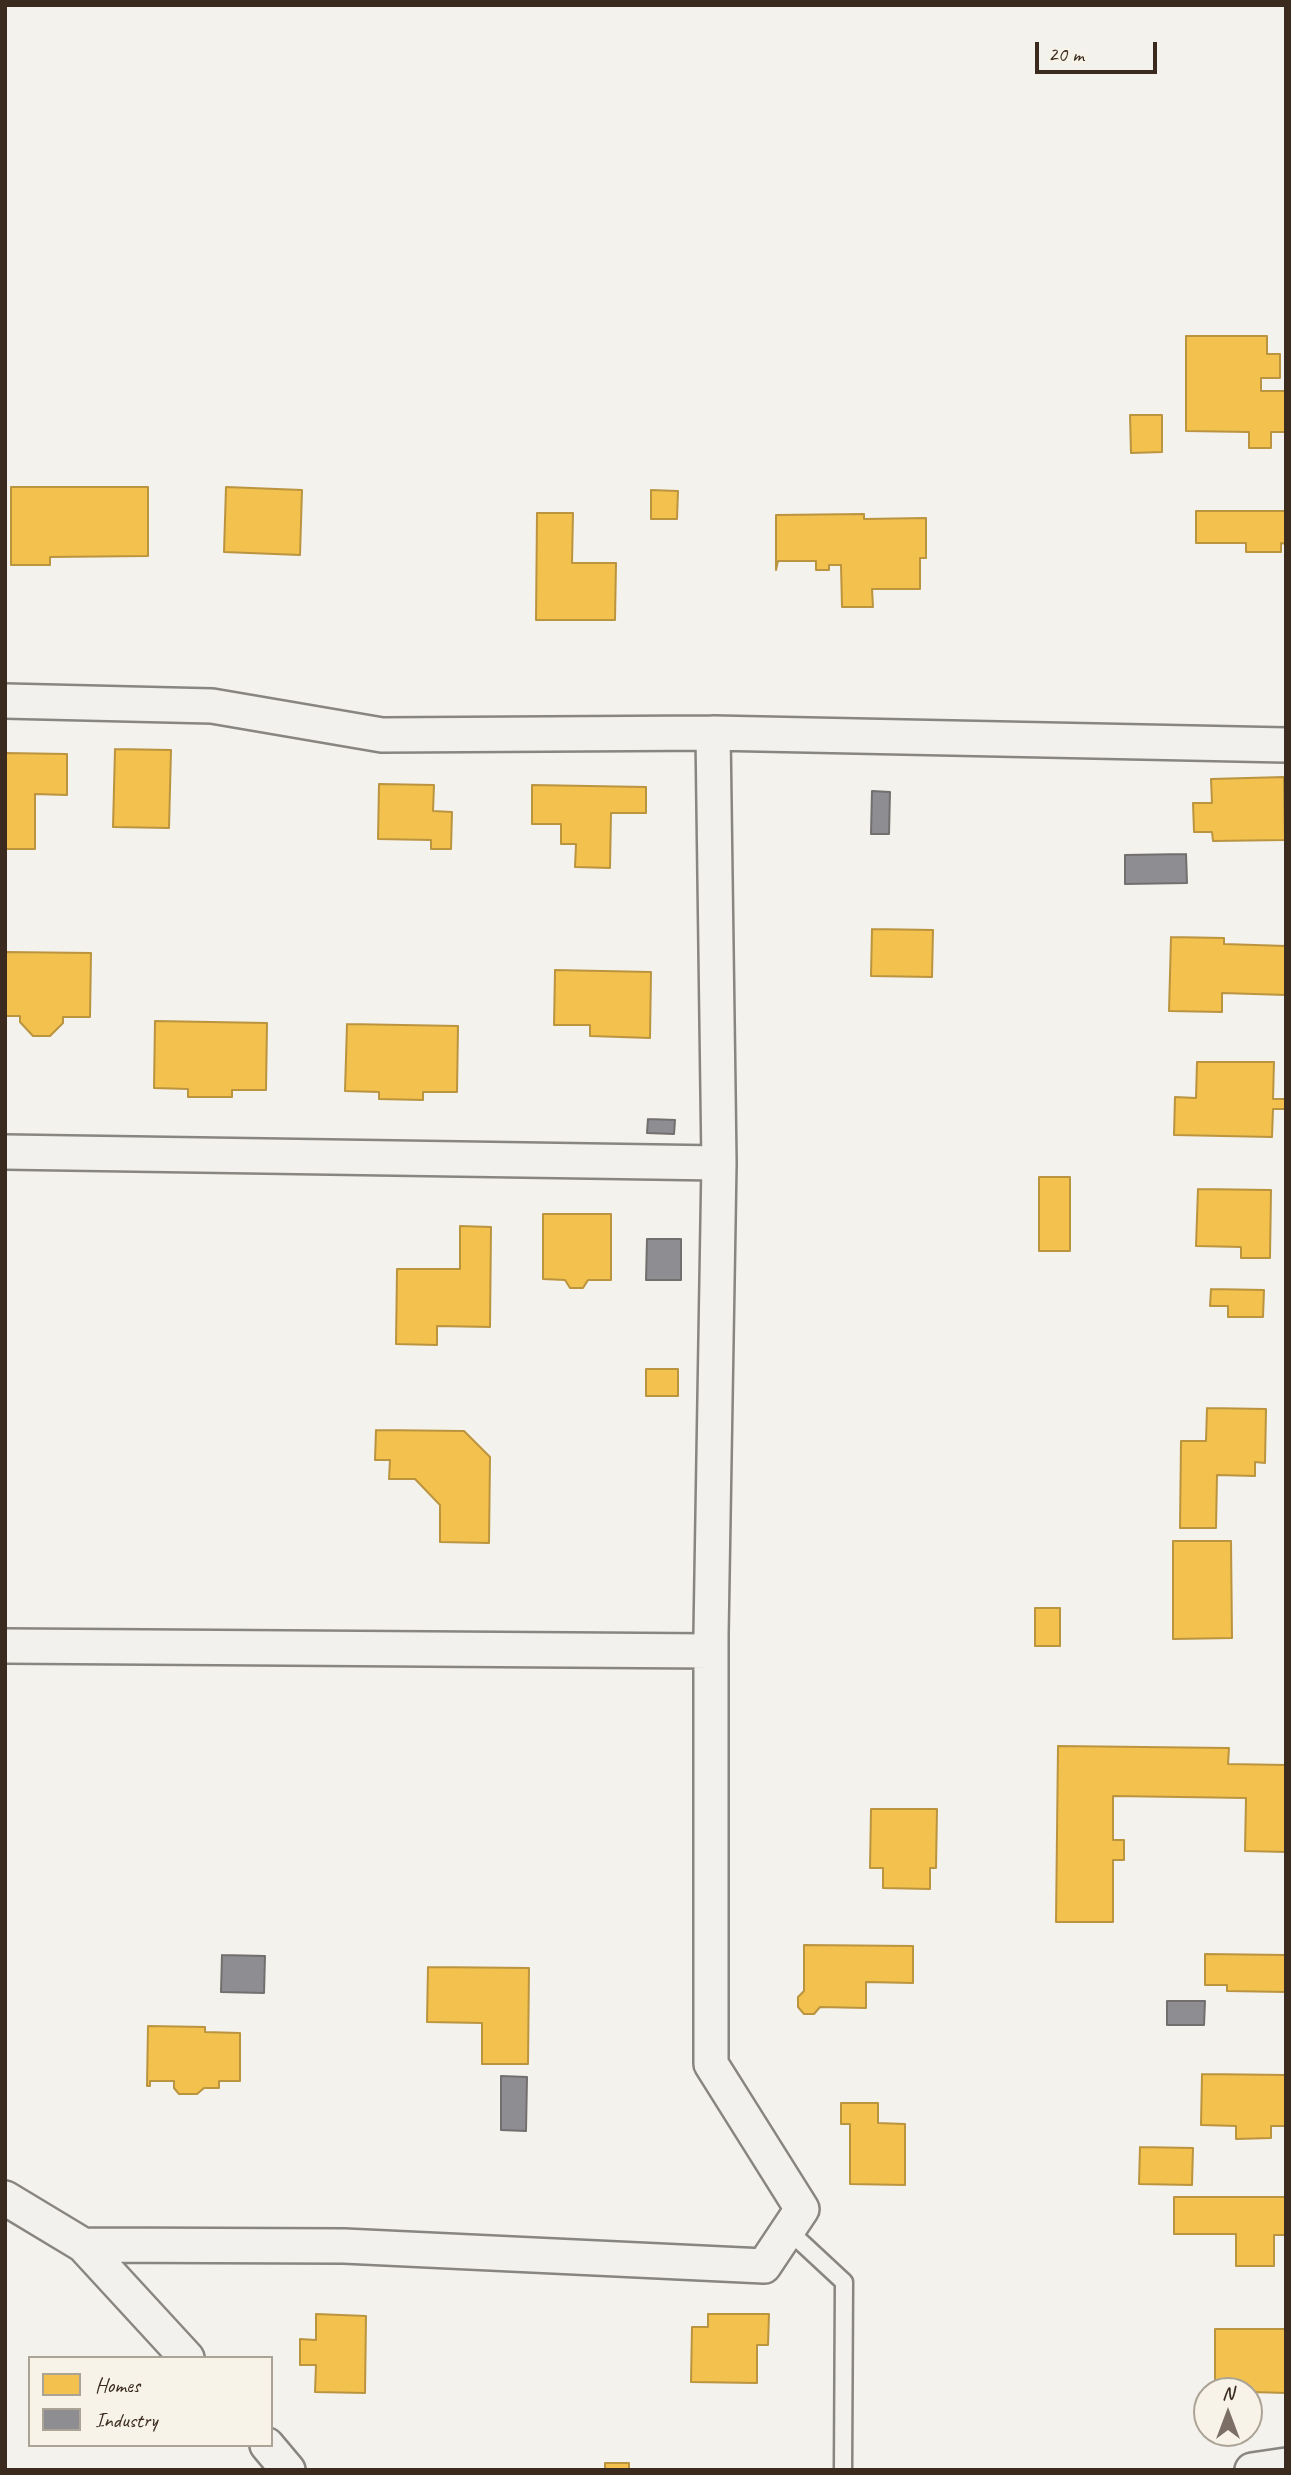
<!DOCTYPE html>
<html>
<head>
<meta charset="utf-8">
<style>
  body { margin:0 }
  #map { position:relative; width:1291px; height:2475px; overflow:hidden; background:#f4f2ec; font-family:Caveat,sans-serif }
  canvas { display:block }
  .frame { position:absolute; inset:0; border:7px solid #3b2a1e; pointer-events:none }
  .legend { position:absolute; left:28px; top:2356px; width:245px; height:91px; box-sizing:border-box; background:#f7f3e8; border:2px solid #aca397; margin:0; padding:9px 12px; list-style:none; font-size:21px; color:#3b2a1e }
  .legend li { display:flex; align-items:center; gap:14px; height:35px }
  .legend b { width:35px; border:2px solid #aca397 }
  .north { position:absolute; left:1193px; top:2377px; width:70px; height:70px; box-sizing:border-box; background:#f7f3e8; border:2px solid #aca397; border-radius:50%; rotate:0deg; font-size:19px; font-weight:700; line-height:28px; text-align:center; color:#3b2a1e }
  .north::after { content:''; display:block; margin:auto; width:24px; height:32px; background:#7c7066; clip-path:polygon(50% 0,100% 100%,50% 72%,0 100%) }
  .scale { position:absolute; left:1035px; top:42px; width:122px; height:32px; box-sizing:border-box; border:4px solid #3b2a1e; border-top:0; padding-left:9px; font-size:21px; line-height:24px; white-space:nowrap; color:#3b2a1e; -webkit-text-stroke:5px #f7f3e8; paint-order:stroke }
</style>
</head>
<body>
<div id="map">
<canvas width="1291" height="2475"></canvas>
<div class="frame"></div>
<ul class="legend">
<li><b style="height:19px;background:#f2c14e"></b>Homes</li>
<li><b style="height:19px;background:#8d8d92"></b>Industry</li>
</ul>
<div class="north">N</div>
<div class="scale">20 m</div>
</div>
<script>
const g = document.querySelector('canvas').getContext('2d');
g.lineJoin = 'round';
function fill(path, color) { g.fillStyle = color; g.fill(path, 'evenodd'); }
const shape = rows => new Path2D(rows.map(r => 'M' + r).join(''));
function stroke(path, color, width, dash) { g.strokeStyle = color; g.lineWidth = width; g.lineCap = dash ? 'butt' : 'round'; g.setLineDash(dash || []); g.stroke(path); }
const homes = shape([
  [1186,336,1267,336,1267,354,1280,354,1280,378,1261,378,1261,391,1286,391,1286,432,1271,432,1271,448,1249,448,1249,432,1186,431,1186,336],
  [1130,415,1162,415,1162,452,1131,453,1130,415],
  [11,487,148,487,148,556,50,557,50,565,11,565,11,487],
  [226,487,302,490,300,555,224,552,226,487],
  [651,490,678,491,677,519,651,519,651,490],
  [1196,511,1286,511,1286,544,1281,543,1281,552,1246,552,1246,543,1196,543,1196,511],
  [537,513,573,513,572,563,616,563,615,620,536,620,537,513],
  [864,514,864,519,926,518,926,558,920,558,920,589,872,589,873,607,842,607,841,565,829,565,829,570,816,570,816,561,778,561,776,570,776,515,864,514],
  [115,749,171,750,169,828,113,827,115,749],
  [5,753,67,754,67,795,35,794,35,849,5,849,5,753],
  [1284,777,1285,840,1213,841,1212,832,1194,832,1193,803,1212,803,1211,779,1284,777],
  [379,784,434,785,433,811,452,812,451,849,431,849,431,840,378,839,379,784],
  [532,785,646,787,646,813,611,813,610,868,575,867,576,844,561,844,561,824,532,824,532,785],
  [872,929,933,930,932,977,871,976,872,929],
  [1171,937,1224,938,1224,944,1286,946,1286,995,1222,993,1222,1012,1169,1011,1171,937],
  [5,952,91,953,90,1017,63,1017,63,1023,50,1036,33,1036,20,1022,20,1016,5,1016,5,952],
  [555,970,651,972,650,1038,590,1036,590,1025,554,1025,555,970],
  [155,1021,267,1023,266,1090,232,1090,232,1097,188,1097,188,1089,154,1088,155,1021],
  [347,1024,458,1026,457,1092,423,1092,423,1100,379,1099,379,1092,345,1091,347,1024],
  [1197,1062,1274,1062,1273,1099,1286,1099,1286,1109,1273,1109,1272,1137,1174,1135,1175,1097,1196,1098,1197,1062],
  [1039,1177,1070,1177,1070,1251,1039,1251,1039,1177],
  [1198,1189,1271,1190,1270,1258,1241,1258,1241,1247,1196,1246,1198,1189],
  [543,1214,611,1214,611,1280,588,1280,583,1288,570,1288,565,1280,543,1279,543,1214],
  [460,1226,491,1227,490,1327,437,1326,437,1345,396,1344,397,1269,460,1269,460,1226],
  [1211,1289,1264,1290,1263,1317,1228,1317,1228,1306,1210,1306,1211,1289],
  [646,1369,678,1369,678,1396,646,1396,646,1369],
  [1207,1408,1266,1409,1265,1463,1255,1462,1255,1476,1217,1475,1216,1528,1180,1528,1181,1441,1206,1441,1207,1408],
  [376,1430,464,1431,490,1457,489,1543,440,1542,440,1505,415,1479,389,1479,390,1460,375,1460,376,1430],
  [1173,1541,1231,1541,1232,1638,1173,1639,1173,1541],
  [1035,1608,1060,1608,1060,1646,1035,1646,1035,1608],
  [1058,1746,1229,1748,1228,1764,1286,1765,1286,1852,1245,1851,1246,1798,1113,1796,1113,1840,1124,1840,1124,1860,1113,1860,1113,1922,1056,1922,1058,1746],
  [871,1809,937,1809,936,1868,930,1868,930,1889,883,1888,883,1868,870,1868,871,1809],
  [804,1945,913,1946,913,1983,866,1982,866,2008,820,2007,814,2014,804,2014,798,2007,798,1997,804,1991,804,1945],
  [1205,1954,1286,1955,1286,1992,1227,1991,1227,1985,1205,1985,1205,1954],
  [428,1967,529,1968,528,2064,482,2064,482,2023,427,2022,428,1967],
  [148,2026,205,2027,205,2032,240,2033,240,2081,219,2081,219,2088,204,2088,197,2094,179,2094,174,2088,174,2081,150,2081,150,2086,147,2086,148,2026],
  [1202,2074,1286,2075,1286,2126,1271,2126,1271,2138,1236,2139,1236,2126,1201,2125,1202,2074],
  [841,2103,878,2103,878,2123,905,2124,905,2185,850,2184,850,2124,841,2124,841,2103],
  [1140,2147,1193,2148,1192,2185,1139,2184,1140,2147],
  [1174,2197,1286,2197,1286,2235,1274,2235,1274,2266,1236,2266,1236,2234,1174,2234,1174,2197],
  [316,2314,366,2316,365,2393,315,2392,316,2365,300,2365,300,2339,316,2340,316,2314],
  [708,2314,769,2314,768,2345,757,2345,757,2383,691,2382,692,2327,708,2327,708,2314],
  [1215,2329,1286,2329,1286,2393,1215,2391,1215,2329],
  [605,2463,629,2463,629,2470,605,2470,605,2463]
]);
const industry = shape([
  [872,791,890,792,889,834,871,834,872,791],
  [1186,854,1187,883,1125,884,1125,855,1186,854],
  [648,1119,675,1120,674,1134,647,1133,648,1119],
  [647,1239,681,1239,681,1280,646,1280,647,1239],
  [222,1955,265,1956,264,1993,221,1992,222,1955],
  [1167,2001,1205,2001,1204,2025,1167,2025,1167,2001],
  [501,2076,527,2077,526,2131,501,2130,501,2076]
]);
const service = shape([
  [788,2230,844,2282,843,2470]
]);
const minor = shape([
  [5,701,212,706,382,735,713,733,1286,745],
  [5,1152,719,1163],
  [5,1646,711,1651],
  [5,2198,83,2245,187,2358],
  [83,2245,344,2246,764,2266,802,2209,711,2064,711,1634,719,1163,713,733],
  [267,2445,288,2470],
  [1252,2470,1286,2465]
]);
fill(homes, '#f2c14e');
stroke(homes, '#bb9440', 2);
fill(industry, '#8d8d92');
stroke(industry, '#746f6f', 2);
stroke(service, '#898580', 21);
stroke(minor, '#898580', 38);
stroke(service, '#f2f1ed', 16);
stroke(minor, '#f2f1ed', 33);
</script>
</body>
</html>
